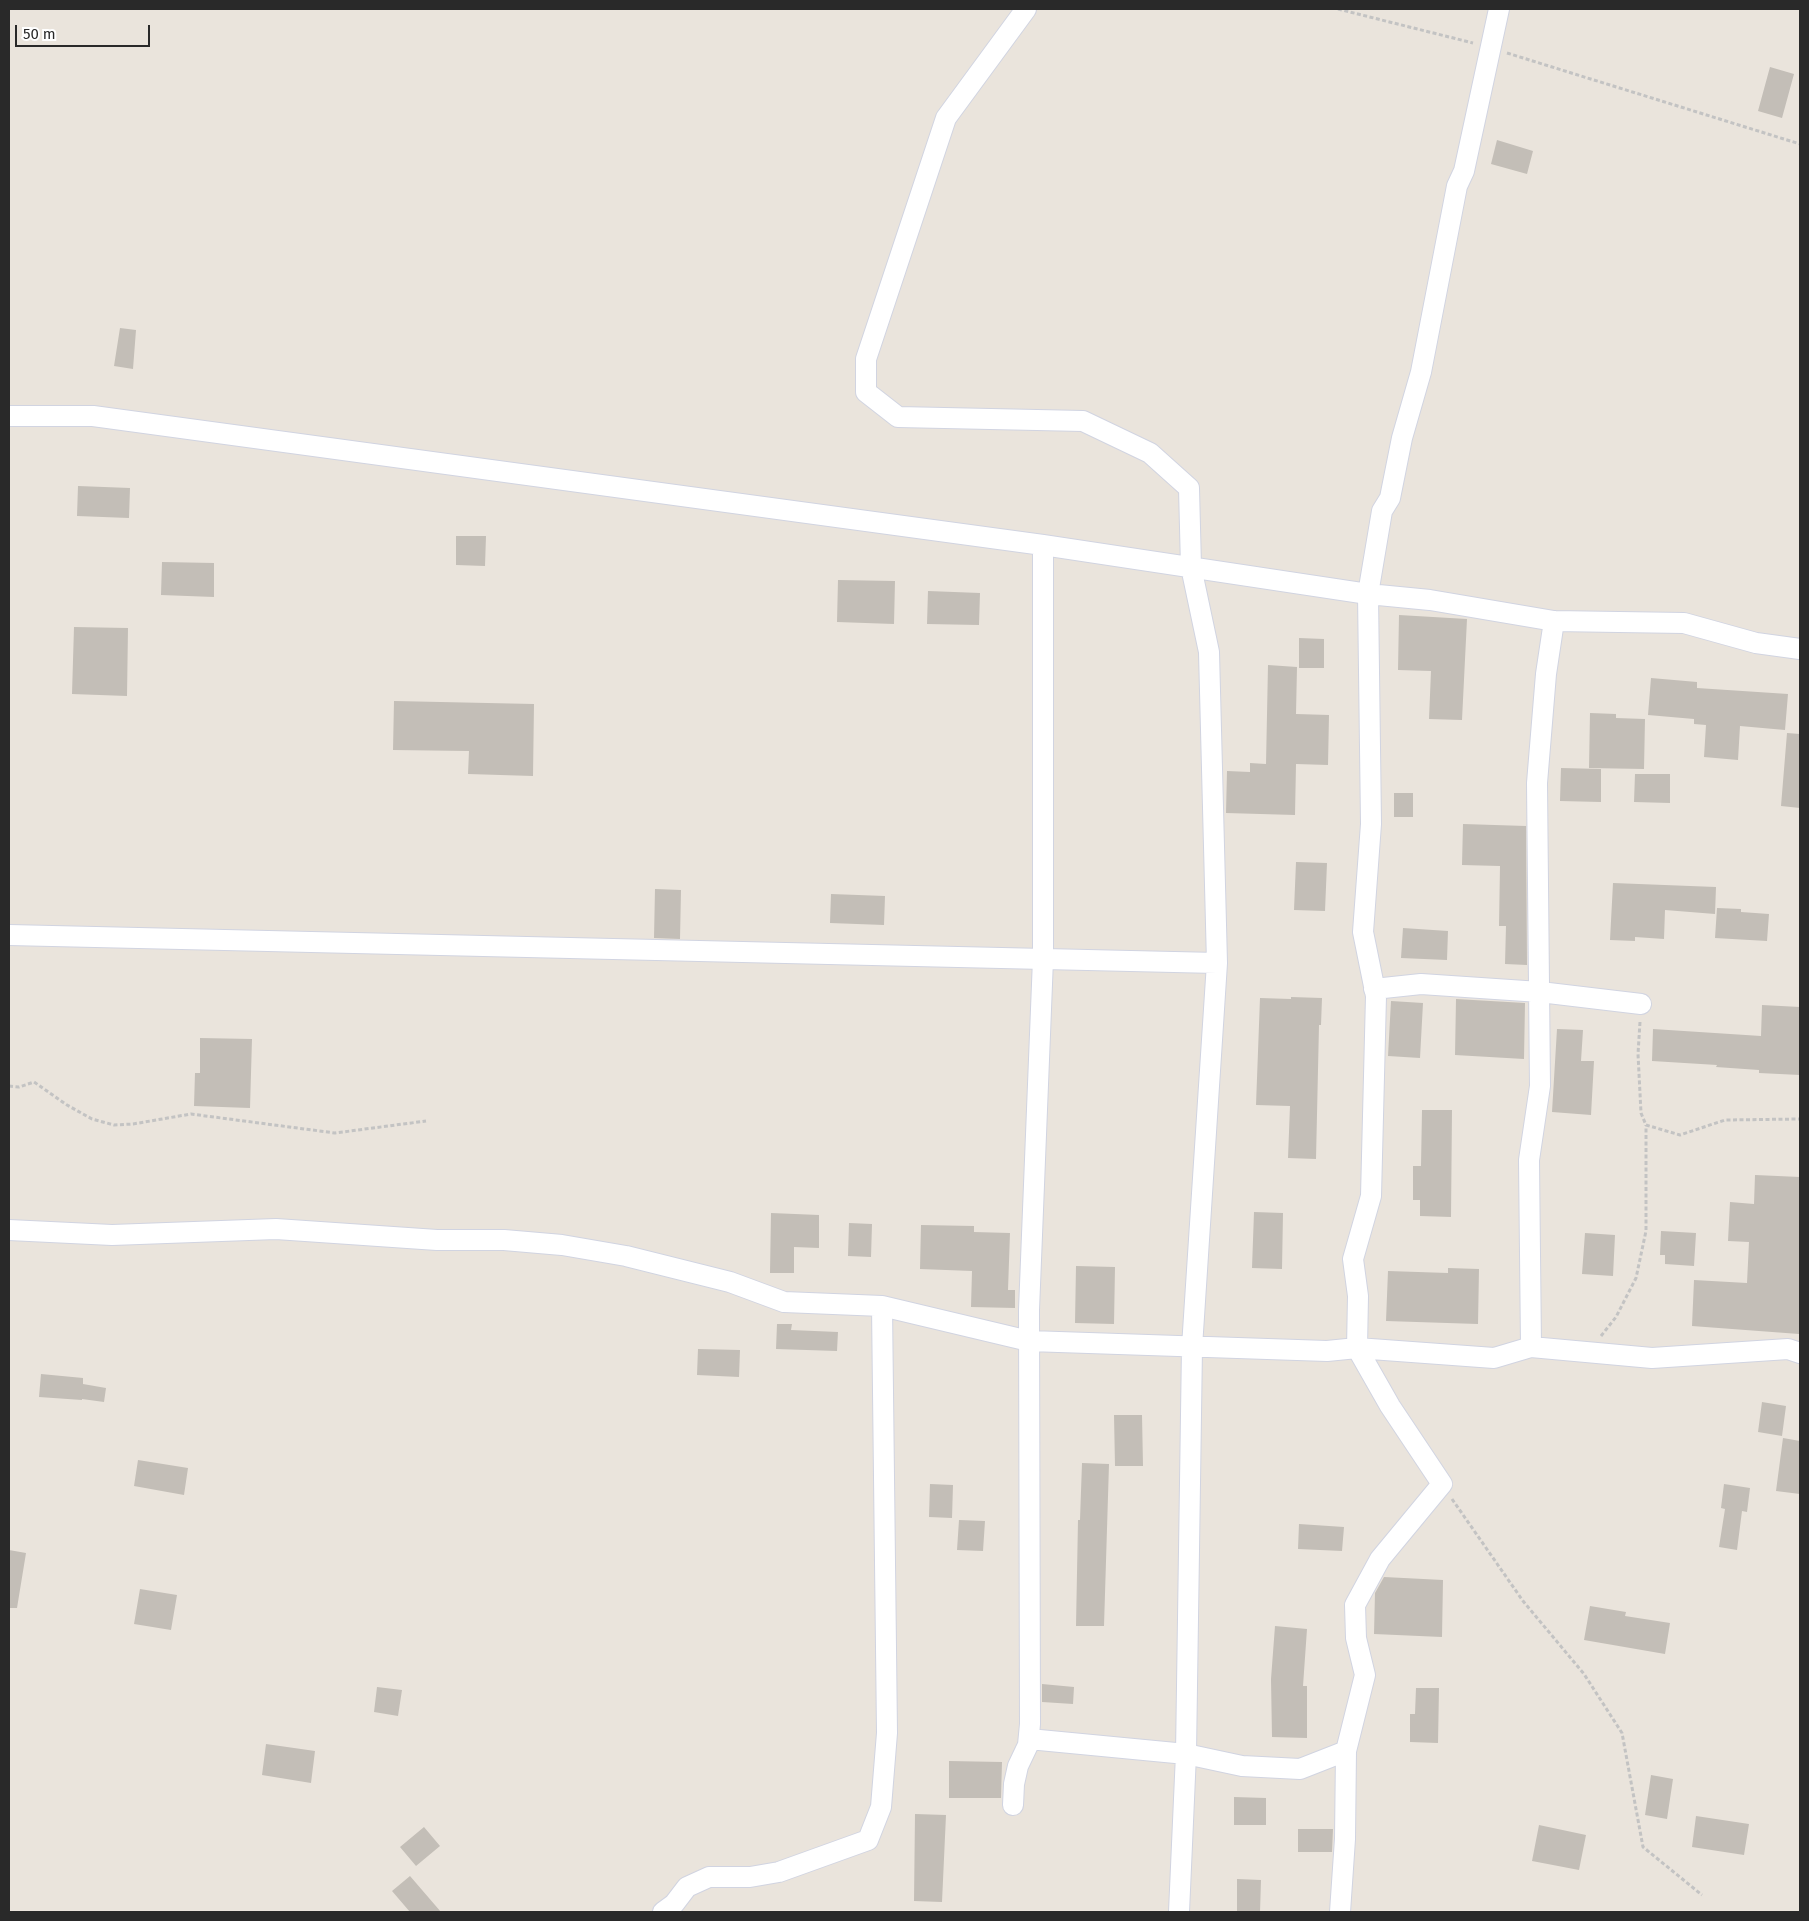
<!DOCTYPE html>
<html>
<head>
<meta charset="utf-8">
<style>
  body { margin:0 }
  #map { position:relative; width:1809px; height:1921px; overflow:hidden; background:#eae4dc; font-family:"Fira Sans",sans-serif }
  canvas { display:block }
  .frame { position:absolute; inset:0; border:10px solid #292929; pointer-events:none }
  .scale { position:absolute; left:15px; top:25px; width:135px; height:22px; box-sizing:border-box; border:2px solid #292929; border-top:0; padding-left:6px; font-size:15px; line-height:18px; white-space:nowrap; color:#292929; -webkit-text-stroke:4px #fff; paint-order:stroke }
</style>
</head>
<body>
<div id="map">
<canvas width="1809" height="1921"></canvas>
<div class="frame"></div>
<div class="scale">50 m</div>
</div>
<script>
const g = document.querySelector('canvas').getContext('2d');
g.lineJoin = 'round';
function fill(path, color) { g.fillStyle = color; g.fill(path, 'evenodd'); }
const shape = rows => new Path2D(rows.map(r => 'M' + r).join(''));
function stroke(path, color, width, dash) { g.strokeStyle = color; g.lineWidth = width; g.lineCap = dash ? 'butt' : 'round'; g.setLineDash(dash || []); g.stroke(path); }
const building = shape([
  [1770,67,1794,74,1782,118,1758,111],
  [1497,140,1533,151,1527,174,1491,164],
  [120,328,136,330,133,369,114,366],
  [78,486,130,488,129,518,77,516],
  [456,536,486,536,485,566,456,565],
  [162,562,214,563,214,597,161,595],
  [838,580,895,581,894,624,837,622],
  [928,591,980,593,979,625,927,624],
  [1399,615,1467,619,1462,720,1429,719,1431,671,1398,670],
  [74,627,128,628,127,696,72,694],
  [1299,638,1324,639,1324,668,1299,668],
  [1268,665,1297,667,1296,714,1329,715,1328,765,1296,764,1295,815,1226,813,1227,771,1250,772,1250,763,1266,764],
  [1651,678,1697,682,1697,688,1788,694,1785,730,1740,726,1738,760,1704,757,1706,725,1694,724,1694,719,1648,715],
  [394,701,534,704,533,776,468,774,469,751,393,750],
  [1590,713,1616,714,1616,718,1645,719,1644,769,1589,768],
  [1787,733,1800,734,1800,808,1781,806],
  [1561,768,1601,769,1601,802,1560,801],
  [1635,774,1670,774,1670,803,1634,802],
  [1394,793,1413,793,1413,817,1394,817],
  [1463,824,1526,826,1527,965,1505,964,1506,926,1499,926,1500,866,1462,865],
  [1296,862,1327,863,1325,911,1294,910],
  [1613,883,1716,887,1715,914,1665,910,1664,939,1635,937,1635,941,1610,940],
  [655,889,681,890,680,939,654,938],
  [831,894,885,896,884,925,830,923],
  [1717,908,1741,909,1741,912,1769,914,1767,941,1715,938],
  [1403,928,1448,931,1447,960,1401,958],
  [1291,997,1322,998,1321,1025,1319,1025,1316,1159,1288,1158,1290,1106,1256,1105,1260,998,1291,999],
  [1456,999,1525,1003,1524,1059,1455,1055],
  [1391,1001,1423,1003,1420,1058,1388,1056],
  [1762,1005,1800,1007,1800,1075,1759,1073,1759,1070,1716,1067,1717,1065,1652,1061,1653,1029,1761,1036],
  [1557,1029,1583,1030,1581,1061,1594,1061,1591,1115,1552,1112],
  [200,1038,252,1039,250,1108,194,1106,195,1073,200,1073],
  [1422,1110,1452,1110,1451,1217,1420,1216,1420,1200,1413,1200,1413,1166,1421,1166],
  [1755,1175,1800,1177,1799,1334,1692,1326,1694,1280,1747,1283,1749,1242,1728,1241,1730,1202,1754,1204],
  [1254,1212,1283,1213,1282,1269,1252,1268],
  [771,1213,819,1215,819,1248,794,1247,794,1273,770,1273],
  [849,1223,872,1224,871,1257,848,1256],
  [921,1225,974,1226,974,1232,1010,1233,1008,1290,1015,1290,1015,1308,971,1307,972,1271,920,1269],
  [1661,1231,1696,1233,1694,1266,1665,1264,1665,1255,1660,1255],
  [1585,1233,1615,1235,1613,1276,1582,1274],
  [1076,1266,1115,1267,1114,1324,1075,1323],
  [1448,1268,1479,1269,1478,1324,1386,1321,1388,1271,1448,1273],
  [777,1324,792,1324,791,1330,838,1332,837,1351,776,1349],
  [698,1349,740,1350,739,1377,697,1375],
  [41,1374,83,1378,83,1384,106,1388,104,1402,82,1399,82,1400,39,1397],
  [1762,1402,1786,1406,1782,1436,1758,1432],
  [1114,1415,1142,1415,1143,1466,1115,1466],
  [1783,1438,1800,1441,1800,1494,1776,1491],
  [138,1460,188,1468,184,1495,134,1486],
  [1082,1463,1109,1464,1104,1626,1076,1626,1078,1520,1080,1520],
  [930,1484,953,1485,952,1518,929,1517],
  [1724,1484,1750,1488,1747,1512,1742,1511,1737,1550,1719,1547,1725,1509,1721,1508],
  [959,1520,985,1521,983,1551,957,1550],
  [1299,1524,1344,1527,1342,1551,1298,1549],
  [9,1550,26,1553,17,1608,9,1608],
  [1384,1577,1443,1580,1442,1637,1374,1634,1375,1593],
  [140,1589,177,1595,171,1630,134,1624],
  [1590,1606,1626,1612,1625,1616,1670,1623,1665,1654,1584,1640],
  [1275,1626,1307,1629,1303,1686,1307,1686,1307,1738,1272,1737,1271,1679],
  [1042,1684,1074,1687,1073,1704,1042,1702],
  [377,1687,402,1690,398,1716,374,1712],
  [1416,1688,1439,1688,1438,1743,1410,1742,1410,1714,1415,1714],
  [266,1744,315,1751,311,1783,262,1775],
  [949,1761,1002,1762,1001,1798,949,1798],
  [1651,1775,1673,1779,1667,1819,1645,1815],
  [1234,1797,1266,1798,1266,1825,1234,1825],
  [915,1814,946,1815,942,1902,914,1901],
  [1696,1816,1749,1824,1744,1855,1692,1847],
  [1539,1825,1586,1835,1579,1870,1532,1861],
  [424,1827,440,1846,416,1866,400,1847],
  [1298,1829,1333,1829,1332,1852,1298,1852],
  [410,1876,441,1912,410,1912,392,1891],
  [1237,1879,1261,1880,1260,1912,1237,1912]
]);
const path = shape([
  [1338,9,1473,43],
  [1507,53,1800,144],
  [1640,1022,1638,1054,1641,1113,1646,1125,1680,1135,1725,1120,1800,1119],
  [9,1086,19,1087,34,1082,67,1105,92,1119,114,1125,133,1124,191,1114,335,1133,426,1121],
  [1601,1336,1616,1317,1636,1278,1646,1231,1646,1125],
  [1452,1499,1523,1601,1584,1674,1622,1733,1643,1847,1702,1895]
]);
const minor = shape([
  [1026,9,946,118,866,359,866,392,898,417,1083,421,1150,453,1189,488,1191,567,1209,652,1217,963,1192,1347,1186,1754,1179,1912],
  [9,416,93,416,1043,545,1368,594,1430,600,1554,621,1684,623,1756,643,1800,649],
  [9,935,1217,963],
  [1374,989,1421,984,1540,992,1641,1004],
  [9,1230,112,1235,276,1229,437,1240,504,1240,562,1245,626,1256,730,1282,784,1302,882,1306,1029,1341,1327,1351,1357,1348,1494,1358,1531,1347,1652,1358,1788,1349,1800,1353],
  [1531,1347,1529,1160,1540,1086,1537,783,1546,674,1554,621],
  [1029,1739,1186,1754,1242,1766,1300,1769,1346,1751],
  [1013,1805,1014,1784,1018,1766,1028,1745,1030,1724,1029,1310,1043,959,1043,545],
  [663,1912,674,1904,687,1887,709,1877,750,1877,779,1872,868,1840,881,1807,887,1733,882,1306],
  [1340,1912,1345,1839,1346,1751,1365,1675,1356,1638,1355,1605,1380,1559,1442,1484,1390,1406,1357,1348,1358,1296,1353,1259,1371,1196,1376,996,1363,932,1371,824,1368,594,1382,511,1390,498,1402,438,1421,372,1457,186,1464,171,1499,9]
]);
fill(building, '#c3beb7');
stroke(minor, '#d1d4e1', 22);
stroke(path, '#c3c3c3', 3, [4, 2.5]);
stroke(minor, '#fff', 20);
</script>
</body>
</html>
